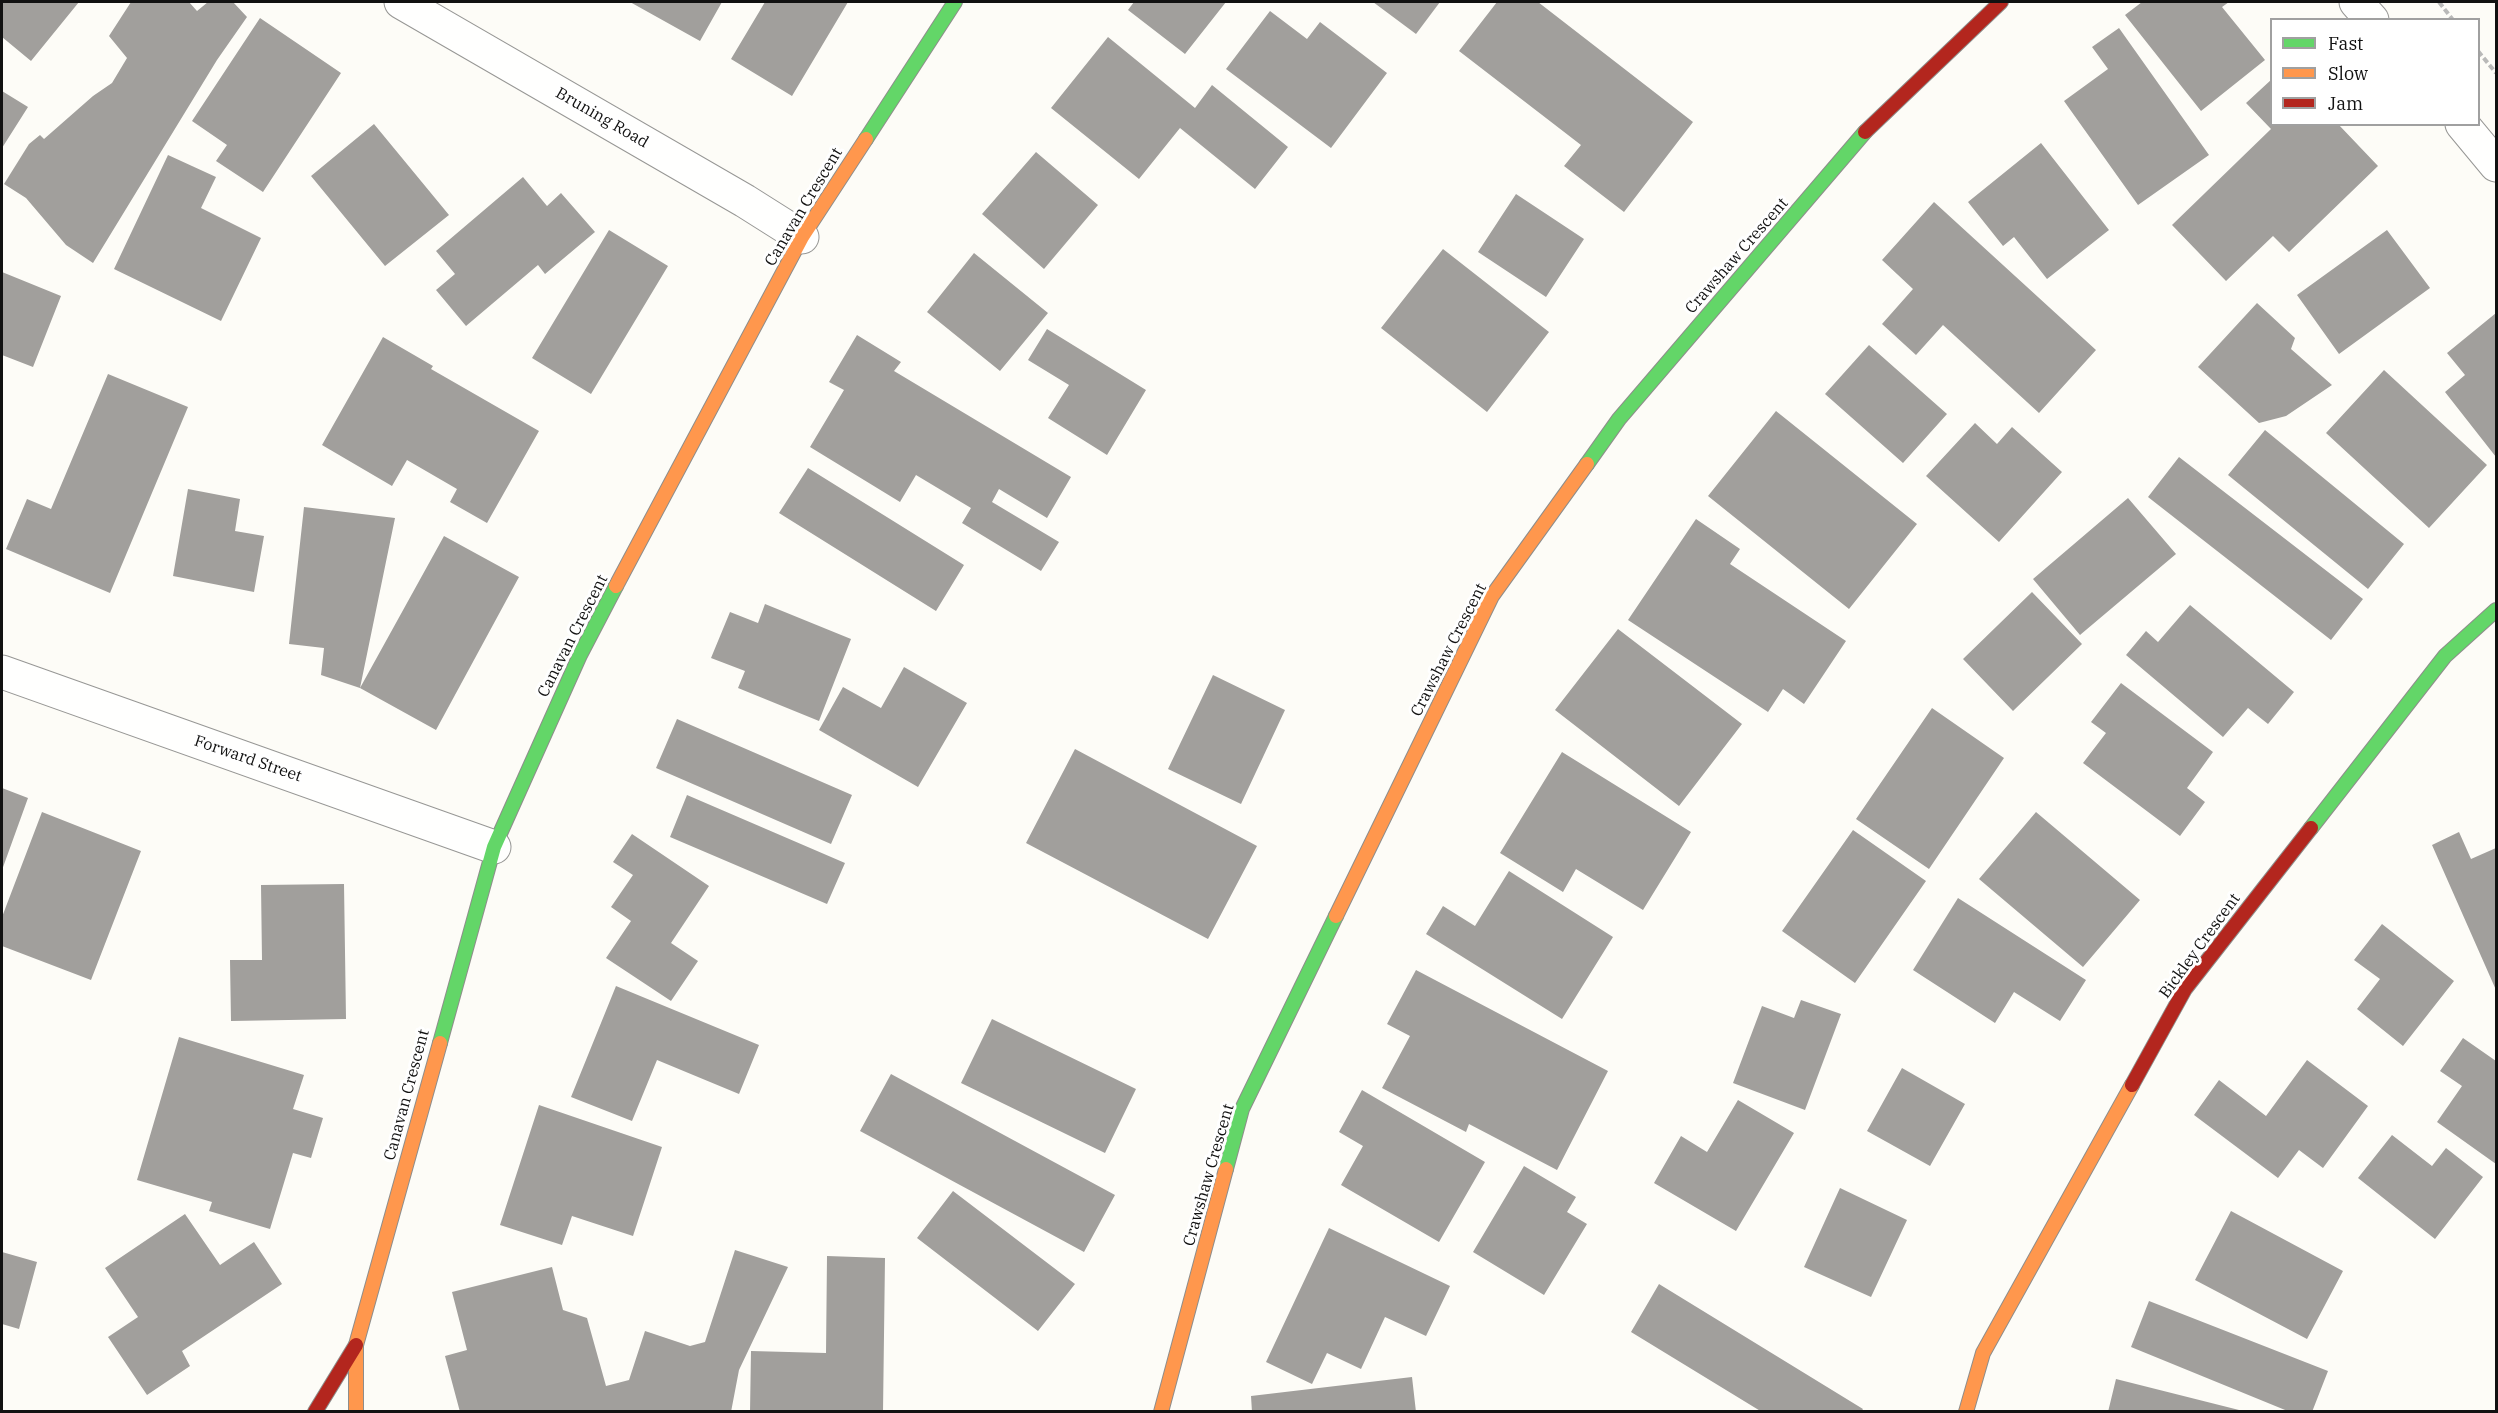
<!DOCTYPE html>
<html>
<head>
<meta charset="utf-8">
<style>
  body { margin:0 }
  #map { position:relative; width:2498px; height:1413px; overflow:hidden; background:#fdfcf7; font-family:"IBM Plex Serif",serif }
  canvas { display:block }
  .frame { position:absolute; inset:0; border:3px solid #111; pointer-events:none }
  .legend { position:absolute; left:2270px; top:18px; width:210px; height:108px; box-sizing:border-box; background:#fff; border:2px solid #a0a0a0; margin:0; padding:8px 10px; list-style:none; font-size:18px; color:#111 }
  .legend li { display:flex; align-items:center; gap:12px; height:30px }
  .legend b { width:30px; border:2px solid #a0a0a0 }
</style>
</head>
<body>
<div id="map">
<canvas width="2498" height="1413"></canvas>
<div class="frame"></div>
<ul class="legend">
<li><b style="height:8px;background:#63d668"></b>Fast</li>
<li><b style="height:8px;background:#ff974d"></b>Slow</li>
<li><b style="height:8px;background:#b3261e"></b>Jam</li>
</ul>
</div>
<script>
const g = document.querySelector('canvas').getContext('2d');
g.lineJoin = 'round';
function fill(path, color) { g.fillStyle = color; g.fill(path, 'evenodd'); }
const shape = rows => new Path2D(rows.map(r => 'M' + r).join(''));
function stroke(path, color, width, dash) { g.strokeStyle = color; g.lineWidth = width; g.lineCap = dash ? 'butt' : 'round'; g.setLineDash(dash || []); g.stroke(path); }
function label(font, color, halo, rows, align = 'center') {
  g.font = font + ' "IBM Plex Serif",serif'; g.lineWidth = 6; g.setLineDash([]); g.textBaseline = 'middle'; g.strokeStyle = halo; g.fillStyle = color; for (const [text, x, y, turn = 0] of rows) {
    g.save(); g.translate(x, y); g.rotate((+turn || 0) * Math.PI / 180); g.textAlign = isNaN(turn) ? turn : align; if (halo) g.strokeText(text, 0, 0); g.fillText(text, 0, 0); g.restore();
  }
}
const building = shape([
  [2,2,79,2,31,61,2,37],
  [131,2,189,2,197,11,208,2,233,2,247,17,217,60,93,263,66,245,26,198,4,184,29,144,40,135,44,139,93,96,112,83,127,58,109,36],
  [630,2,722,2,700,41],
  [765,2,848,2,792,96,731,59],
  [1134,2,1226,2,1185,54,1128,10],
  [1373,2,1440,2,1416,34],
  [1497,2,1538,2,1693,122,1624,212,1564,166,1581,145,1459,51],
  [2142,2,2229,2,2222,7,2265,60,2201,111,2125,15],
  [1270,11,1307,39,1320,22,1387,73,1331,148,1226,69],
  [260,18,341,73,263,192,216,161,227,145,192,121],
  [2119,28,2209,155,2138,205,2064,101,2108,69,2092,47],
  [1108,37,1195,108,1212,85,1288,147,1255,189,1180,128,1139,179,1051,108],
  [2272,79,2272,124,2338,124,2378,166,2289,252,2273,236,2226,281,2172,225,2271,129,2246,103],
  [2,91,28,107,2,148],
  [374,124,449,215,385,266,311,176],
  [2041,143,2109,230,2047,279,2014,237,2003,246,1968,202],
  [1036,152,1098,205,1044,269,982,214],
  [168,155,216,177,201,208,261,238,221,321,114,269],
  [523,177,547,206,561,193,595,232,545,274,538,265,466,326,436,290,455,274,436,251],
  [1516,194,1584,239,1546,297,1478,252],
  [1934,202,2096,350,2039,413,1943,325,1916,355,1882,324,1913,289,1882,260],
  [609,230,668,266,591,394,532,358],
  [2387,230,2430,288,2339,354,2297,295],
  [1443,249,1549,332,1487,412,1381,328],
  [974,253,1048,313,1000,371,927,312],
  [2,272,61,296,33,367,2,355],
  [2257,303,2295,338,2291,349,2332,385,2286,416,2259,423,2198,367],
  [2496,313,2496,457,2445,392,2465,375,2447,353],
  [1047,329,1146,390,1107,455,1048,418,1069,385,1028,360],
  [857,335,901,362,894,371,1071,477,1047,518,999,489,992,502,1059,542,1041,571,962,523,971,508,916,475,900,502,810,447,844,390,829,382],
  [383,337,433,366,431,369,539,431,487,523,450,502,457,489,407,460,392,486,322,445],
  [1869,345,1947,414,1903,463,1825,394],
  [2384,370,2487,465,2429,528,2326,433],
  [108,374,188,407,110,593,6,549,27,499,51,509],
  [1776,411,1917,524,1849,609,1708,496],
  [1975,423,1997,444,2012,427,2062,472,1999,542,1926,476],
  [2265,430,2404,544,2368,589,2228,475],
  [2179,457,2363,599,2331,640,2148,497],
  [808,468,964,565,936,611,779,513],
  [188,489,240,499,235,531,264,536,254,592,173,576],
  [2128,498,2176,554,2080,635,2033,579],
  [304,507,395,518,360,688,321,675,324,648,289,644],
  [1696,519,1740,549,1730,564,1846,641,1804,704,1783,689,1768,712,1628,620],
  [444,536,519,577,436,730,360,688],
  [2032,592,2082,644,2013,711,1963,659],
  [765,604,851,639,819,721,738,688,745,671,711,658,730,612,758,623],
  [2190,605,2294,692,2268,724,2248,708,2223,737,2126,655,2146,631,2158,642],
  [1618,629,1742,724,1679,806,1555,710],
  [904,667,967,703,918,787,819,730,843,687,881,708],
  [1213,675,1285,710,1241,804,1168,769],
  [2121,683,2213,752,2187,788,2205,802,2180,836,2083,763,2106,733,2091,722],
  [1932,708,2004,758,1929,869,1856,819],
  [677,719,852,795,831,844,656,768],
  [1075,749,1257,846,1208,939,1026,843],
  [1562,752,1691,832,1643,910,1576,869,1563,892,1500,853],
  [2,788,28,798,2,870],
  [687,795,845,863,827,904,670,837],
  [42,812,141,851,91,980,2,946,2,917],
  [2036,812,2140,900,2083,967,1979,879],
  [1853,830,1926,881,1855,983,1782,931],
  [2459,832,2471,859,2496,848,2496,990,2432,845],
  [632,834,709,886,671,943,698,961,671,1001,606,958,631,921,611,907,633,875,613,862],
  [1509,871,1613,937,1562,1019,1426,934,1443,906,1475,926],
  [344,884,346,1019,231,1021,230,960,262,960,261,885],
  [1958,898,2086,980,2060,1021,2014,992,1995,1023,1913,970],
  [2382,924,2454,981,2403,1046,2357,1009,2380,979,2354,960],
  [1416,970,1608,1071,1557,1170,1469,1124,1466,1132,1382,1088,1410,1036,1387,1024],
  [616,986,759,1045,739,1094,657,1060,632,1121,571,1097],
  [1801,1000,1841,1014,1805,1110,1733,1083,1762,1006,1794,1018],
  [992,1019,1136,1089,1105,1153,961,1083],
  [179,1037,304,1075,293,1109,323,1118,311,1158,293,1153,270,1229,209,1211,212,1202,137,1180],
  [2463,1038,2496,1061,2496,1164,2437,1122,2462,1086,2440,1071],
  [2307,1060,2368,1106,2323,1168,2299,1150,2278,1178,2194,1115,2219,1080,2266,1116],
  [1902,1068,1965,1104,1930,1166,1867,1131],
  [891,1074,1115,1195,1084,1252,860,1131],
  [1362,1090,1485,1162,1439,1242,1341,1185,1363,1146,1339,1132],
  [1738,1100,1794,1133,1736,1231,1654,1183,1681,1136,1707,1152],
  [539,1105,662,1147,633,1236,572,1216,562,1245,500,1225],
  [2392,1135,2432,1166,2446,1148,2483,1177,2435,1239,2358,1178],
  [1524,1166,1576,1197,1567,1212,1587,1224,1544,1295,1473,1252],
  [1840,1188,1907,1220,1871,1297,1804,1267],
  [953,1191,1075,1284,1038,1331,917,1238],
  [2231,1211,2343,1271,2307,1339,2195,1280],
  [185,1214,220,1265,254,1242,282,1284,182,1351,190,1366,147,1395,108,1337,138,1317,105,1268],
  [1329,1228,1450,1286,1426,1336,1385,1317,1361,1369,1327,1353,1312,1384,1266,1362],
  [735,1250,788,1267,739,1370,731,1412,460,1412,445,1356,467,1350,452,1292,552,1267,563,1310,587,1318,606,1386,629,1380,645,1331,690,1346,705,1342],
  [2,1252,37,1262,19,1329,2,1324],
  [827,1256,885,1258,883,1412,750,1412,751,1351,826,1353],
  [1659,1284,1863,1409,1861,1412,1762,1412,1631,1332],
  [2149,1301,2328,1371,2312,1412,2290,1412,2131,1347],
  [1412,1377,1416,1412,1252,1412,1251,1396],
  [2116,1379,2243,1411,2243,1412,2108,1412]
]);
const path = shape([
  [2439,2,2453,20],
  [2478,51,2496,73]
]);
const street = shape([
  [401,2,745,201,802,237],
  [2356,2,2372,20],
  [2462,124,2496,165],
  [2,672,494,847]
]);
const fast = shape([
  [866,139,955,2],
  [1587,464,1619,419,1865,132],
  [2311,828,2445,656,2496,610],
  [440,1043,494,847,580,655,616,586],
  [1226,1169,1242,1109,1336,916]
]);
const slow = shape([
  [616,586,802,237,866,139],
  [1336,916,1492,596,1587,464],
  [356,1412,356,1345,440,1043],
  [1161,1412,1226,1169],
  [1966,1412,1983,1353,2132,1085]
]);
const jam = shape([
  [1865,132,2001,2],
  [2132,1085,2185,989,2311,828],
  [315,1412,356,1345]
]);
const streetNames = [
  ["Bruning Road",602,118,30],
  ["Canavan Crescent",804,207,-59],
  ["Crawshaw Crescent",1737,256,-49],
  ["Canavan Crescent",573,636,-63],
  ["Crawshaw Crescent",1449,650,-63],
  ["Forward Street",248,759,19],
  ["Bickley Crescent",2200,946,-54],
  ["Canavan Crescent",407,1095,-75],
  ["Crawshaw Crescent",1209,1175,-74]
];
fill(building, '#a19f9c');
stroke(street, '#979795', 35);
stroke(fast, '#8e8d8b', 16);
stroke(slow, '#8e8d8b', 16);
stroke(jam, '#8e8d8b', 16);
stroke(path, '#b9b9b8', 4, [6, 3]);
stroke(street, '#fffffe', 33);
stroke(fast, '#63d668', 14);
stroke(slow, '#ff974d', 14);
stroke(jam, '#b3261e', 14);
label('16px', '#111', '#fff', streetNames);
</script>
</body>
</html>
